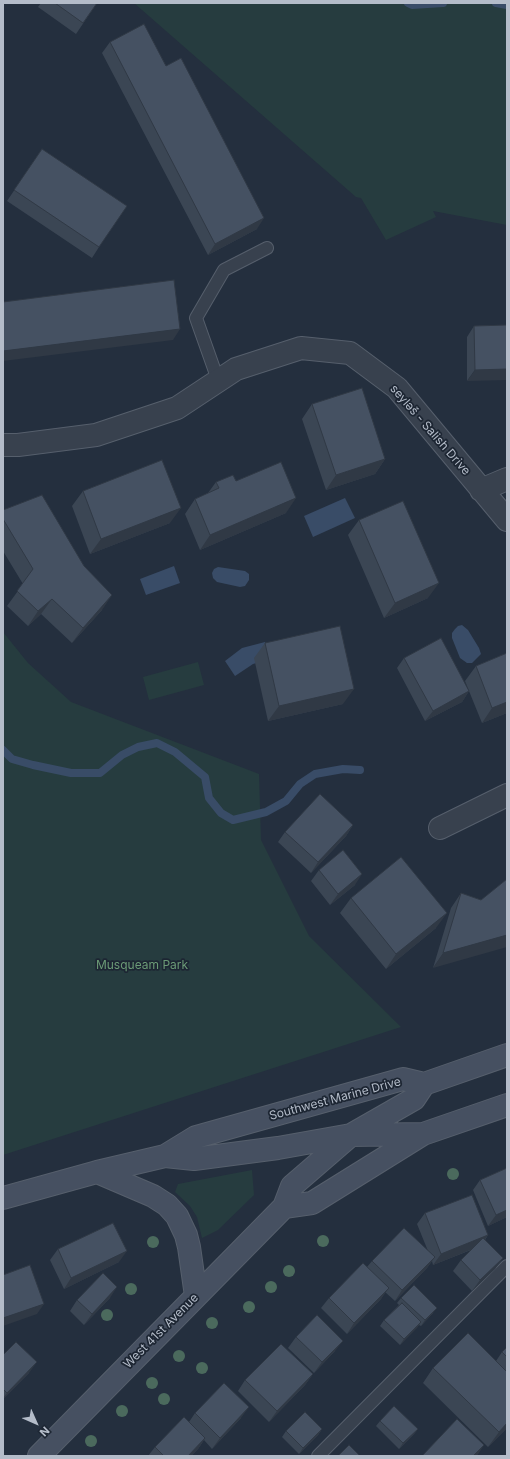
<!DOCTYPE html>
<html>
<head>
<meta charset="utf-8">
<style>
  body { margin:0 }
  #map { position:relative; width:510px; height:1459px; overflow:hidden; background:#242f3e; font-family:Inter,sans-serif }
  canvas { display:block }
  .frame { position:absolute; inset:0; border:4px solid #b4bcc9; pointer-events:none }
  .north { position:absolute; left:16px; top:1403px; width:40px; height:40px; -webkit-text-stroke:3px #1d2633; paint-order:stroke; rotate:135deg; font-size:11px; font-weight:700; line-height:16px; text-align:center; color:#b4bcc9 }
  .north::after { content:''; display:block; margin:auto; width:14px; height:18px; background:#b4bcc9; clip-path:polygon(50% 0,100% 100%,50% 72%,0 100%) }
</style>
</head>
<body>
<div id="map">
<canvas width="510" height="1459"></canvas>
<div class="frame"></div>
<div class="north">N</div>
</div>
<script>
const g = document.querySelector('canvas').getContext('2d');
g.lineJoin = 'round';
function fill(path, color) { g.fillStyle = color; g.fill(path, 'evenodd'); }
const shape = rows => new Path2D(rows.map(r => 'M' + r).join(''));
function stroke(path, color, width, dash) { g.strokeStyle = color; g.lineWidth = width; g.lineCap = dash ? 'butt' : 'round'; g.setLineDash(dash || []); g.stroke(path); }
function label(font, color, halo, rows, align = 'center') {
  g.font = font + ' Inter,sans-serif'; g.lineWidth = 3.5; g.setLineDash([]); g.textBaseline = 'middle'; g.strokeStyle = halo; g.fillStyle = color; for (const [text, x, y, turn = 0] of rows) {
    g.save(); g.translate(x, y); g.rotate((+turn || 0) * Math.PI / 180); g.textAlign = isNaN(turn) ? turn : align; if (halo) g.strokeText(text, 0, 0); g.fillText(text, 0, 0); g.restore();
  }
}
const green = shape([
  [134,3,507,3,507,225,433,211,436,217,386,240,361,198,356,197],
  [3,632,28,663,71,702,259,774,261,840,309,936,401,1027,3,1155],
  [198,662,204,685,149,700,143,677],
  [252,1170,254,1195,218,1230,202,1238,197,1217,190,1206,175,1192,178,1184]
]);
const water = shape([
  [345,498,355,518,313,537,304,516],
  [174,566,180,583,146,595,140,579],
  [218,567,245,571,249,574,249,580,245,586,240,587,217,582,213,578,212,573,214,569],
  [462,625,468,630,479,648,481,654,472,663,467,663,460,658,452,638,452,633,455,629,458,626],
  [265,642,270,659,253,664,235,676,225,661,242,648]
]);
const stream = shape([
  [408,3,412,5,443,3],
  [496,3,507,5],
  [3,750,12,759,33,765,71,773,100,773,122,755,138,747,157,743,175,752,205,777,209,798,221,813,233,820,266,812,286,801,300,784,315,774,343,769,360,770]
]);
const lane = shape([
  [218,380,196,318,224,270,267,248],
  [318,1456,507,1266]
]);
const street = shape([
  [3,445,18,445,96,435,177,408,236,369,301,348,350,353,397,388,507,520],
  [481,490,507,479],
  [440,828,507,795]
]);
const secondary = shape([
  [165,1156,194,1159,278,1148,351,1135,423,1134,507,1105],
  [97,1172,153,1196,167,1205,177,1216,186,1235,189,1247,196,1296],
  [3,1198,97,1172,165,1156,196,1137,271,1116,403,1079,424,1084,507,1055],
  [284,1207,312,1203,423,1134],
  [39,1456,284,1207,292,1186,351,1135,414,1099,424,1084]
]);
const trees = [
  [453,1174],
  [323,1241],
  [153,1242],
  [289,1271],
  [271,1287],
  [131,1289],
  [249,1307],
  [107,1315],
  [212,1323],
  [179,1356],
  [202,1368],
  [152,1383],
  [164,1399],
  [122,1411],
  [91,1441]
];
const wall = shape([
  [41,3,97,3,76,34,38,7],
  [110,42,166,66,257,229,208,255,102,53],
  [42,149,99,247,92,258,7,201],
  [507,325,467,381,467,337,474,326],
  [312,404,385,459,375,474,326,490,302,419],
  [236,481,286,513,200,550,185,514,195,499,208,493,216,482],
  [83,491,170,523,90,554,72,506],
  [3,510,102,610,72,643,41,614,28,626,7,606,23,584,3,551],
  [359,520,428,598,384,618,348,535],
  [265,643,343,704,268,721,254,658],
  [507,653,507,713,482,723,469,691,462,702,425,721,397,668,404,658,469,691,465,681,476,666],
  [353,825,346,836,311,873,278,842,285,832],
  [319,870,355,885,330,905,311,881],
  [461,893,481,900,433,968,451,908],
  [351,898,436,928,386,969,340,913],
  [507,1168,507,1217,488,1226,473,1190,480,1180],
  [425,1213,488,1235,485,1240,503,1258,495,1269,472,1291,453,1271,461,1260,471,1250,433,1265,432,1261,427,1268,395,1301,385,1292,381,1299,347,1334,321,1308,329,1298,367,1267,372,1261,428,1251,417,1224],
  [58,1249,119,1262,64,1289,50,1260],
  [110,1298,84,1325,70,1311,77,1300],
  [401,1298,433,1313,421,1326,419,1325,400,1345,380,1326,384,1320,399,1305,397,1303],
  [296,1337,335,1351,314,1373,288,1348],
  [507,1347,507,1428,488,1447,423,1383,433,1368,496,1361,502,1352],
  [3,1355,29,1373,3,1399],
  [313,1374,305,1385,269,1422,238,1391,245,1380],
  [195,1413,241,1418,212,1449,204,1440,198,1449,191,1456,148,1456,155,1447,189,1422],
  [380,1421,418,1429,414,1434,399,1449,376,1426],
  [322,1429,318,1435,299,1454,282,1437,286,1431]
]);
const shadedWall = shape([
  [264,218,257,229,208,255,215,244],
  [180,329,173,340,3,361,3,351],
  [507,369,507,380,467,381,475,370],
  [385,459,375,474,326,490,336,475],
  [296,498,286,513,200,550,210,535],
  [181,508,170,523,90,554,101,539],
  [439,583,428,598,384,618,395,603],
  [112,595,102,610,72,643,83,628],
  [52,599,41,614,28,626,38,611],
  [354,689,343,704,268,721,279,706],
  [469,691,462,702,425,721,433,711],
  [507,702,507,713,482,723,492,708],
  [353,825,346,836,311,873,318,862],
  [362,874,355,885,330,905,338,894],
  [447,913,436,928,386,969,396,954],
  [507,935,507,947,433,968,443,953],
  [507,1210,507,1217,488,1226,496,1215],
  [488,1235,480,1246,433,1265,441,1254],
  [127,1251,119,1262,64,1289,71,1278],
  [435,1257,427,1268,395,1301,402,1290],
  [503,1258,495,1269,472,1291,480,1280],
  [117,1287,110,1298,84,1325,92,1314],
  [389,1288,381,1299,347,1334,354,1323],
  [44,1304,37,1314,3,1326,3,1318],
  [437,1308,433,1313,421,1326,425,1320],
  [421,1322,417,1328,400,1345,404,1339],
  [343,1341,335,1351,314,1373,322,1362],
  [37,1362,29,1373,3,1399,3,1398,7,1393],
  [313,1374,305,1385,269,1422,277,1411],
  [249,1407,241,1418,212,1449,220,1438],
  [507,1423,507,1428,488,1447,499,1432],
  [322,1429,318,1435,299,1454,303,1448],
  [418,1429,414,1434,399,1449,403,1443],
  [205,1438,198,1449,191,1456,188,1456],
  [484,1445,477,1456,473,1456]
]);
const building = shape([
  [55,3,97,3,83,23,55,3],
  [144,24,166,66,181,58,264,218,215,244,110,42,144,24],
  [42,149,127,206,99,247,14,190,42,149],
  [174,280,180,329,3,351,3,302,174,280],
  [507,325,507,369,475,370,474,326,507,325],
  [362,388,385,459,336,475,312,404,362,388],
  [162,460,181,508,101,539,83,491,162,460],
  [281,462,296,498,210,535,195,499,219,488,216,482,233,475,236,481,281,462],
  [42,495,84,566,112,595,83,628,52,599,38,611,17,591,33,569,3,519,3,510,42,495],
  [403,501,439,583,395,603,359,520,403,501],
  [340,626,354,689,279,706,265,643,340,626],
  [441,638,469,691,433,711,404,658,441,638],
  [507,653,507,702,492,708,476,666,507,653],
  [320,794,353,825,318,862,285,832,320,794],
  [343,850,362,874,338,894,319,870,343,850],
  [401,857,447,913,396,954,351,898,401,857],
  [507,879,507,935,443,953,461,893,481,900,507,879],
  [507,1168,507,1210,496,1215,480,1180,507,1168],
  [472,1195,488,1235,441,1254,425,1213,472,1195],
  [113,1223,127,1251,71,1278,58,1249,113,1223],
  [404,1228,435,1257,402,1290,372,1261,404,1228],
  [483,1238,503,1258,480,1280,461,1260,483,1238],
  [363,1263,389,1288,354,1323,329,1298,363,1263],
  [30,1265,44,1304,3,1318,3,1275,30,1265],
  [103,1273,117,1287,92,1314,77,1300,103,1273],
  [414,1285,437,1308,425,1320,401,1298,414,1285],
  [402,1303,421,1322,404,1339,384,1320,402,1303],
  [317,1315,343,1341,322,1362,296,1337,317,1315],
  [468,1333,507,1372,507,1423,499,1432,433,1368,468,1333],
  [16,1342,37,1362,7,1393,3,1389,3,1355,16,1342],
  [281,1344,313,1374,277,1411,245,1380,281,1344],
  [507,1347,507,1357,502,1352,507,1347],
  [224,1383,249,1407,220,1438,195,1413,224,1383],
  [394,1406,418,1429,403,1443,380,1421,394,1406],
  [305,1412,322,1429,303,1448,286,1431,305,1412],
  [184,1417,205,1438,188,1456,164,1456,155,1447,184,1417],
  [457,1419,484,1445,473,1456,422,1456,457,1419],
  [349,1445,360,1456,338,1456,349,1445]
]);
const streetNames = [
  ["seyləš - Salish Drive",430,430,49],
  ["Southwest Marine Drive",335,1099,-15],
  ["West 41st Avenue",161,1331,-45]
];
const parkNames = [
  ["Musqueam Park",142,965]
];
fill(green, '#263c3f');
fill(water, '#394c67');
stroke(stream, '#394c67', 8);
stroke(lane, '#565f6c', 14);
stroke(street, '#565f6c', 24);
stroke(secondary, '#565f6c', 24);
stroke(lane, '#38414e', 12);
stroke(street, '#38414e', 22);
stroke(secondary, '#465061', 22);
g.fillStyle = '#4b6a5d';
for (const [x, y] of trees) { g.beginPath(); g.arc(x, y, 6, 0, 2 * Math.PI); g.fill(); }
fill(wall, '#3b4654');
fill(shadedWall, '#303945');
fill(building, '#455162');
stroke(building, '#303945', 1);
label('12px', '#b4bcc9', '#1d2633', streetNames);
label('12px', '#6b9a76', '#1d2633', parkNames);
</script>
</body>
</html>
